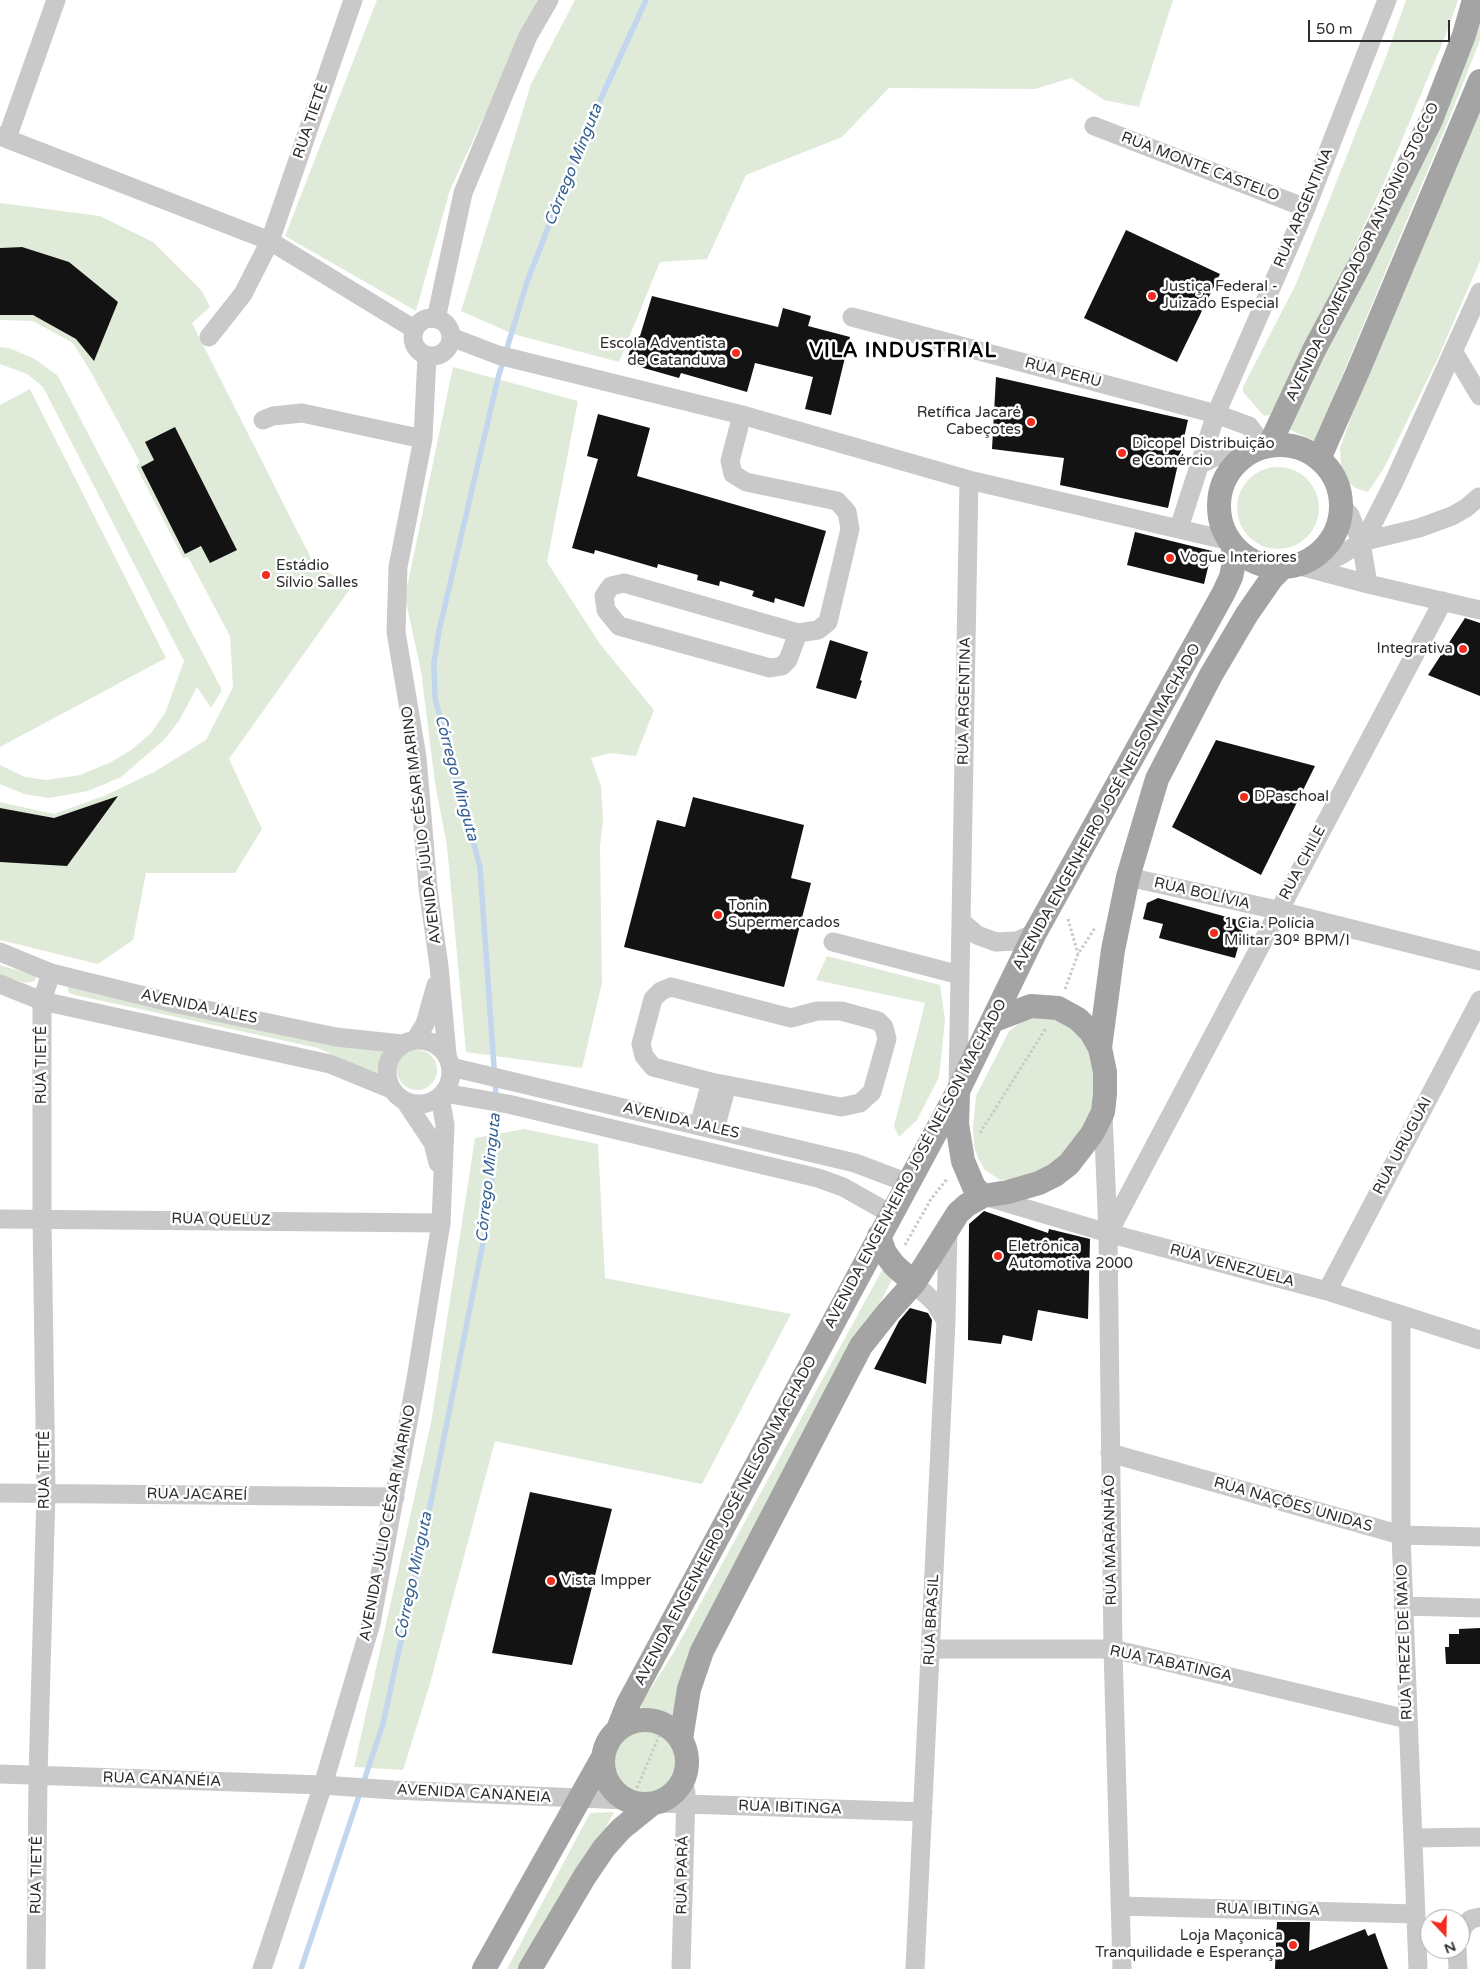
<!DOCTYPE html>
<html>
<head>
<meta charset="utf-8">
<style>
  body { margin:0 }
  #map { position:relative; width:1480px; height:1969px; overflow:hidden; background:#fff; font-family:"Varela Round",sans-serif }
  canvas { display:block }
  .north { position:absolute; left:1420px; top:1909px; width:50px; height:50px; box-sizing:border-box; background:#fff; border:1px solid #ababab; border-radius:50%; rotate:159deg; font-size:14px; font-weight:700; line-height:20px; text-align:center; color:#2c2c2c }
  .north::after { content:''; display:block; margin:auto; width:18px; height:22px; background:#f42c1d; clip-path:polygon(50% 0,100% 100%,50% 72%,0 100%) }
  .scale { position:absolute; left:1308px; top:20px; width:142px; height:22px; box-sizing:border-box; border:2px solid #2c2c2c; border-top:0; padding-left:6px; font-size:15px; line-height:18px; white-space:nowrap; color:#2c2c2c; -webkit-text-stroke:4px #fff; paint-order:stroke }
</style>
</head>
<body>
<div id="map">
<canvas width="1480" height="1969"></canvas>
<div class="north">N</div>
<div class="scale">50 m</div>
</div>
<script>
const g = document.querySelector('canvas').getContext('2d');
g.lineJoin = 'round';
function fill(path, color) { g.fillStyle = color; g.fill(path, 'evenodd'); }
const shape = rows => new Path2D(rows.map(r => 'M' + r).join(''));
function stroke(path, color, width, dash) { g.strokeStyle = color; g.lineWidth = width; g.lineCap = dash ? 'butt' : 'round'; g.setLineDash(dash || []); g.stroke(path); }
function label(font, color, halo, rows, align = 'center') {
  g.font = font + ' "Varela Round",sans-serif'; g.lineWidth = 5; g.setLineDash([]); g.textBaseline = 'middle'; g.strokeStyle = halo; g.fillStyle = color; for (const [text, x, y, turn = 0] of rows) {
    g.save(); g.translate(x, y); g.rotate((+turn || 0) * Math.PI / 180); g.textAlign = isNaN(turn) ? turn : align; if (halo) g.strokeText(text, 0, 0); g.fillText(text, 0, 0); g.restore();
  }
}
const green = shape([
  [377,0,538,0,450,190,416,311,285,236],
  [575,0,1173,0,1139,107,1104,100,1071,78,1035,89,889,88,842,137,746,175,707,259,660,262,619,362,513,334,461,311,531,84],
  [1406,0,1458,0,1447,32,1386,178,1331,297,1275,406,1270,415,1264,416,1243,392,1243,387,1296,284,1387,54],
  [1480,19,1480,40,1449,119,1315,441,1284,427],
  [1480,105,1480,261,1438,358,1384,468,1368,492,1355,488,1346,480,1341,466,1340,448,1353,411,1409,281],
  [0,203,100,216,153,242,202,291,210,307,192,323,314,564,352,586,229,759,262,829,235,873,146,873,133,940,98,964,0,940,0,860,67,865,108,810,105,801,54,818,0,808,0,802,54,814,104,796,154,772,206,740,233,687,230,636,188,557,183,558,136,466,140,462,92,374,73,343,33,321,0,320,0,315,33,315,76,339,94,360,22,247,0,248],
  [175,427,237,549,210,563,201,546,185,554,141,467,154,460,145,442],
  [0,347,9,348,35,359,58,376,222,690,211,708,197,687,179,721,163,741,121,777,88,791,49,798,24,794,0,784,0,765,25,777,46,780,80,775,111,762,131,750,151,733,165,713,184,661,43,387,27,374,0,364],
  [453,367,578,401,547,562,600,644,654,710,636,756,610,753,591,758,601,786,603,821,600,846,602,983,582,1068,466,1052,447,846,435,783,421,671,405,597],
  [30,389,166,658,0,747,0,405],
  '1237 508a41 41 0 1 1 82 0a41 41 0 1 1-82 0Z',
  [827,956,940,985,945,1020,939,1077,917,1120,899,1137,894,1126,925,1003,816,980],
  [0,965,33,975,36,978,34,981,26,983,0,975],
  [71,983,358,1049,377,1049,383,1052,376,1075,318,1048,75,995,69,993,68,988],
  [1028,1017,1065,1018,1096,1050,1099,1103,1072,1153,1020,1180,1000,1180,985,1170,978,1158,974,1146,973,1127,976,1096,1009,1031],
  '397 1070a20 20 0 1 1 40 0a20 20 0 1 1-40 0Z',
  [524,1129,598,1144,605,1278,791,1314,702,1484,495,1441,429,1687,403,1770,354,1767,431,1423,475,1138],
  [882,1270,893,1278,691,1662,679,1716,639,1707,674,1652],
  '611 1763a34 34 0 1 1 68 0a34 34 0 1 1-68 0Z',
  [614,1812,532,1969,507,1969,590,1813]
]);
const stream = shape([
  [301,1969,383,1724,432,1497,487,1223,498,1124,480,867,435,698,434,663,439,631,498,378,527,282,581,142,646,0]
]);
const building = shape([
  [1126,230,1220,274,1177,362,1084,318],
  [22,247,69,262,118,302,94,361,76,339,33,315,0,315,0,248],
  [652,296,778,327,783,308,811,316,808,326,850,337,831,415,805,409,813,377,755,363,747,392,681,373,679,378,626,363,634,338,640,336],
  [996,377,1188,420,1168,508,1060,485,1064,458,992,449],
  [598,414,650,428,637,476,826,531,804,607,775,598,774,603,752,596,754,591,720,581,719,586,697,580,698,575,658,564,657,568,595,550,594,554,572,548,598,459,587,456],
  [175,427,237,550,210,563,201,546,185,554,141,467,154,460,145,442],
  [1135,532,1212,551,1204,584,1127,565],
  [1465,618,1480,623,1480,696,1428,675],
  [830,640,868,652,860,680,862,681,856,699,816,688],
  [1216,740,1315,766,1261,875,1172,827],
  [118,796,67,866,0,862,0,808,54,818],
  [693,797,804,825,791,878,811,883,784,987,624,947,657,820,685,827],
  [1158,898,1245,922,1235,958,1159,938,1163,924,1143,919,1147,903],
  [984,1211,1048,1233,1049,1229,1090,1239,1088,1319,1038,1310,1032,1341,1003,1335,1001,1344,968,1340,969,1224],
  [910,1308,928,1313,932,1320,926,1384,874,1369,899,1321],
  [530,1492,612,1509,572,1665,492,1653],
  [1480,1628,1480,1664,1446,1664,1445,1647,1449,1647,1449,1634,1459,1634,1459,1629],
  [1277,1922,1310,1922,1309,1951,1365,1929,1368,1936,1375,1933,1388,1969,1275,1969]
]);
const path = shape([
  [1068,919,1078,954],
  [1065,989,1078,954,1095,928],
  [980,1133,1046,1028],
  [905,1245,931,1199,947,1179],
  [637,1788,659,1736]
]);
const minor = shape([
  [1094,126,1306,208],
  [0,136,270,241,414,329],
  [7,138,56,0],
  [852,317,1216,414,1249,426,1265,447],
  '413 337a19 19 0 1 1 38 0a19 19 0 1 1-38 0Z',
  [436,319,463,193,528,36,549,0],
  [209,337,243,294,270,241,353,0],
  [451,337,498,355,742,415,969,480,1230,541],
  [1453,351,1480,396],
  [427,356,423,439,398,567,396,632,417,757,428,888,439,966,447,1054],
  [742,415,730,461,733,474,746,482,837,501,847,512,850,529,828,622,818,630,798,633,624,583,611,586,604,596,606,610,619,626,770,668,782,666,788,660,798,633],
  [263,420,273,416,302,413,423,439],
  [1199,465,1229,450,1248,454],
  [1340,505,1350,515,1361,542,1368,584],
  [1179,528,1216,414,1306,208,1387,0],
  [1361,542,1419,528,1452,516,1466,508,1479,497],
  [1305,561,1330,560,1341,555,1361,542,1368,533,1393,484,1480,292],
  [1304,567,1368,584,1480,610],
  [1128,877,1268,908,1480,961],
  [962,922,977,935,996,942,1017,941,1035,933],
  [833,942,960,975],
  [0,952,51,973,173,1003,336,1037,402,1044],
  [0,984,42,1001,330,1064,391,1089],
  [671,987,791,1018,817,1011,841,1011,878,1021,884,1027,887,1039,872,1092,860,1103,841,1107,711,1082,653,1067,644,1056,641,1044,653,999,661,991,671,987],
  '387 1072a32 32 0 1 1 64 0a32 32 0 1 1-64 0Z',
  [415,1040,425,1024,436,985],
  [451,1067,855,1163,908,1183],
  [958,1088,969,480],
  [444,1093,508,1104,818,1178,843,1187,891,1214],
  [405,1101,433,1143,438,1163],
  [1103,1113,1108,1233,1113,1649,1122,1969],
  [699,1125,711,1082],
  [715,1129,727,1085],
  [987,1197,1108,1233,1327,1291,1480,1340],
  [0,1219,441,1223],
  [1109,1232,1443,601],
  [914,1283,935,1303,946,1321,915,1969],
  [1327,1291,1480,1000],
  [1401,1316,1401,1535,1418,1969],
  [946,1320,948,1228],
  [1110,1453,1401,1535,1480,1537],
  [0,1493,395,1497],
  [1403,1606,1480,1608],
  [931,1649,1113,1649,1407,1719],
  [0,1774,323,1785,393,1790,626,1800],
  [657,1803,923,1812],
  [1414,1838,1480,1837],
  [1120,1906,1416,1914],
  [1460,1938,1463,1927,1471,1919,1480,1917],
  [1457,1949,1458,1969],
  [36,1969,38,1776,46,1493,42,1218,42,1001,51,973],
  [262,1969,323,1785,371,1623,416,1379,441,1223,445,1125,440,1097],
  [681,1969,686,1793,683,1780]
]);
const major = shape([
  '1219 506a61 61 0 1 1 122 0a61 61 0 1 1-122 0Z',
  [1269,446,1314,350,1359,266,1431,120,1464,35,1474,0],
  [1319,459,1358,371,1480,81],
  [992,1021,1031,1006,1058,1008,1078,1019,1091,1032,1100,1048],
  [958,1095,957,1124,963,1161,974,1187,983,1196],
  [879,1236,885,1253,894,1265,914,1283],
  '603 1762a42 42 0 1 1 84 0a42 42 0 1 1-84 0Z',
  [618,1729,628,1704,958,1091,1035,933,1223,594,1231,577,1235,558,1232,544],
  [681,1739,689,1689,702,1651,861,1346,888,1312,914,1283,958,1213,967,1205,983,1196,1008,1192,1039,1183,1055,1175,1069,1164,1092,1134,1103,1112,1105,1094,1105,1072,1100,1048,1113,950,1128,877,1157,779,1211,675,1247,614,1272,578,1284,566],
  [484,1969,603,1757],
  [530,1969,585,1876,604,1848,621,1829,652,1804]
]);
const markers = [
  [1152,296,5,"#f42c1d"],
  [736,353,5,"#f42c1d"],
  [1031,422,5,"#f42c1d"],
  [1122,453,5,"#f42c1d"],
  [1170,558,5,"#f42c1d"],
  [266,575,5,"#f42c1d"],
  [1463,649,5,"#f42c1d"],
  [1244,797,5,"#f42c1d"],
  [718,915,5,"#f42c1d"],
  [1214,933,5,"#f42c1d"],
  [998,1256,5,"#f42c1d"],
  [551,1581,5,"#f42c1d"],
  [1293,1945,5,"#f42c1d"]
];
const streetNames = [
  ["RUA TIETÊ",311,121,-71],
  ["RUA MONTE CASTELO",1200,167,21],
  ["RUA ARGENTINA",1304,208,-67],
  ["AVENIDA COMENDADOR ANTÔNIO STOCCO",1363,252,-64],
  ["RUA PERU",1063,373,15],
  ["RUA ARGENTINA",965,701,-89],
  ["AVENIDA ENGENHEIRO JOSÉ NELSON MACHADO",1107,807,-61],
  ["AVENIDA JÚLIO CÉSAR MARINO",422,825,-97],
  ["RUA CHILE",1303,863,-62],
  ["RUA BOLÍVIA",1202,894,13],
  ["AVENIDA JALES",199,1007,12],
  ["RUA TIETÊ",42,1065,-90],
  ["AVENIDA JALES",681,1121,13],
  ["RUA URUGUAI",1403,1146,-62],
  ["AVENIDA ENGENHEIRO JOSÉ NELSON MACHADO",916,1164,-62],
  ["RUA QUELUZ",221,1220,1],
  ["RUA VENEZUELA",1232,1266,15],
  ["RUA TIETÊ",45,1470,-90],
  ["RUA JACAREÍ",197,1495,1],
  ["RUA NAÇÕES UNIDAS",1293,1505,16],
  ["AVENIDA ENGENHEIRO JOSÉ NELSON MACHADO",726,1521,-62],
  ["AVENIDA JÚLIO CÉSAR MARINO",388,1523,-79],
  ["RUA MARANHÃO",1111,1540,-91],
  ["RUA BRASIL",932,1620,-87],
  ["RUA TREZE DE MAIO",1405,1642,-92],
  ["RUA TABATINGA",1171,1664,12],
  ["RUA CANANÉIA",162,1780,2],
  ["AVENIDA CANANEIA",474,1794,3],
  ["RUA IBITINGA",790,1808,2],
  ["RUA TIETÊ",37,1875,-89],
  ["RUA PARÁ",683,1875,-89],
  ["RUA IBITINGA",1268,1910,1]
];
const poiNames = [
  ["Justiça Federal -",1162,287],
  ["Juizado Especial",1162,304],
  ["Escola Adventista",726,344,"right"],
  ["de Catanduva",726,361,"right"],
  ["Retífica Jacaré",1021,413,"right"],
  ["Cabeçotes",1021,430,"right"],
  ["Dicopel Distribuição",1132,444],
  ["e Comércio",1132,461],
  ["Vogue Interiores",1180,558],
  ["Estádio",276,566],
  ["Sílvio Salles",276,583],
  ["Integrativa",1453,649,"right"],
  ["DPaschoal",1254,797],
  ["Tonin",728,906],
  ["Supermercados",728,923],
  ["1 Cia. Polícia",1224,924],
  ["Militar 30º BPM/I",1224,941],
  ["Eletrônica",1008,1247],
  ["Automotiva 2000",1008,1264],
  ["Vista Impper",561,1581],
  ["Loja Maçonica",1283,1936,"right"],
  ["Tranquilidade e Esperança",1283,1953,"right"]
];
const waterNames = [
  ["Córrego Minguta",574,165,-68],
  ["Córrego Minguta",456,778,75],
  ["Córrego Minguta",489,1178,-84],
  ["Córrego Minguta",414,1576,-78]
];
const districtNames = [
  ["VILA INDUSTRIAL",903,352]
];
fill(green, '#dfebd8');
stroke(stream, '#c2d6ee', 5.5);
fill(building, '#131313');
stroke(path, '#c9c9c9', 3, [2.5, 2.5]);
stroke(minor, '#c9c9c9', 19);
stroke(major, '#a4a4a4', 24);
for (const [x, y, r, color] of markers) { const dot = new Path2D(); dot.arc(x, y, r, 0, 2 * Math.PI); g.fillStyle = color; g.fill(dot); stroke(dot, '#fff', 2); }
label('15px', '#2c2c2c', '#fff', streetNames);
label('15px', '#2c2c2c', '#fff', poiNames, 'left');
label('italic 16px', '#346194', '#fff', waterNames);
g.letterSpacing = '1px';
label('bold 20px', '#000', '#fff', districtNames);
g.letterSpacing = '0px';
</script>
</body>
</html>
